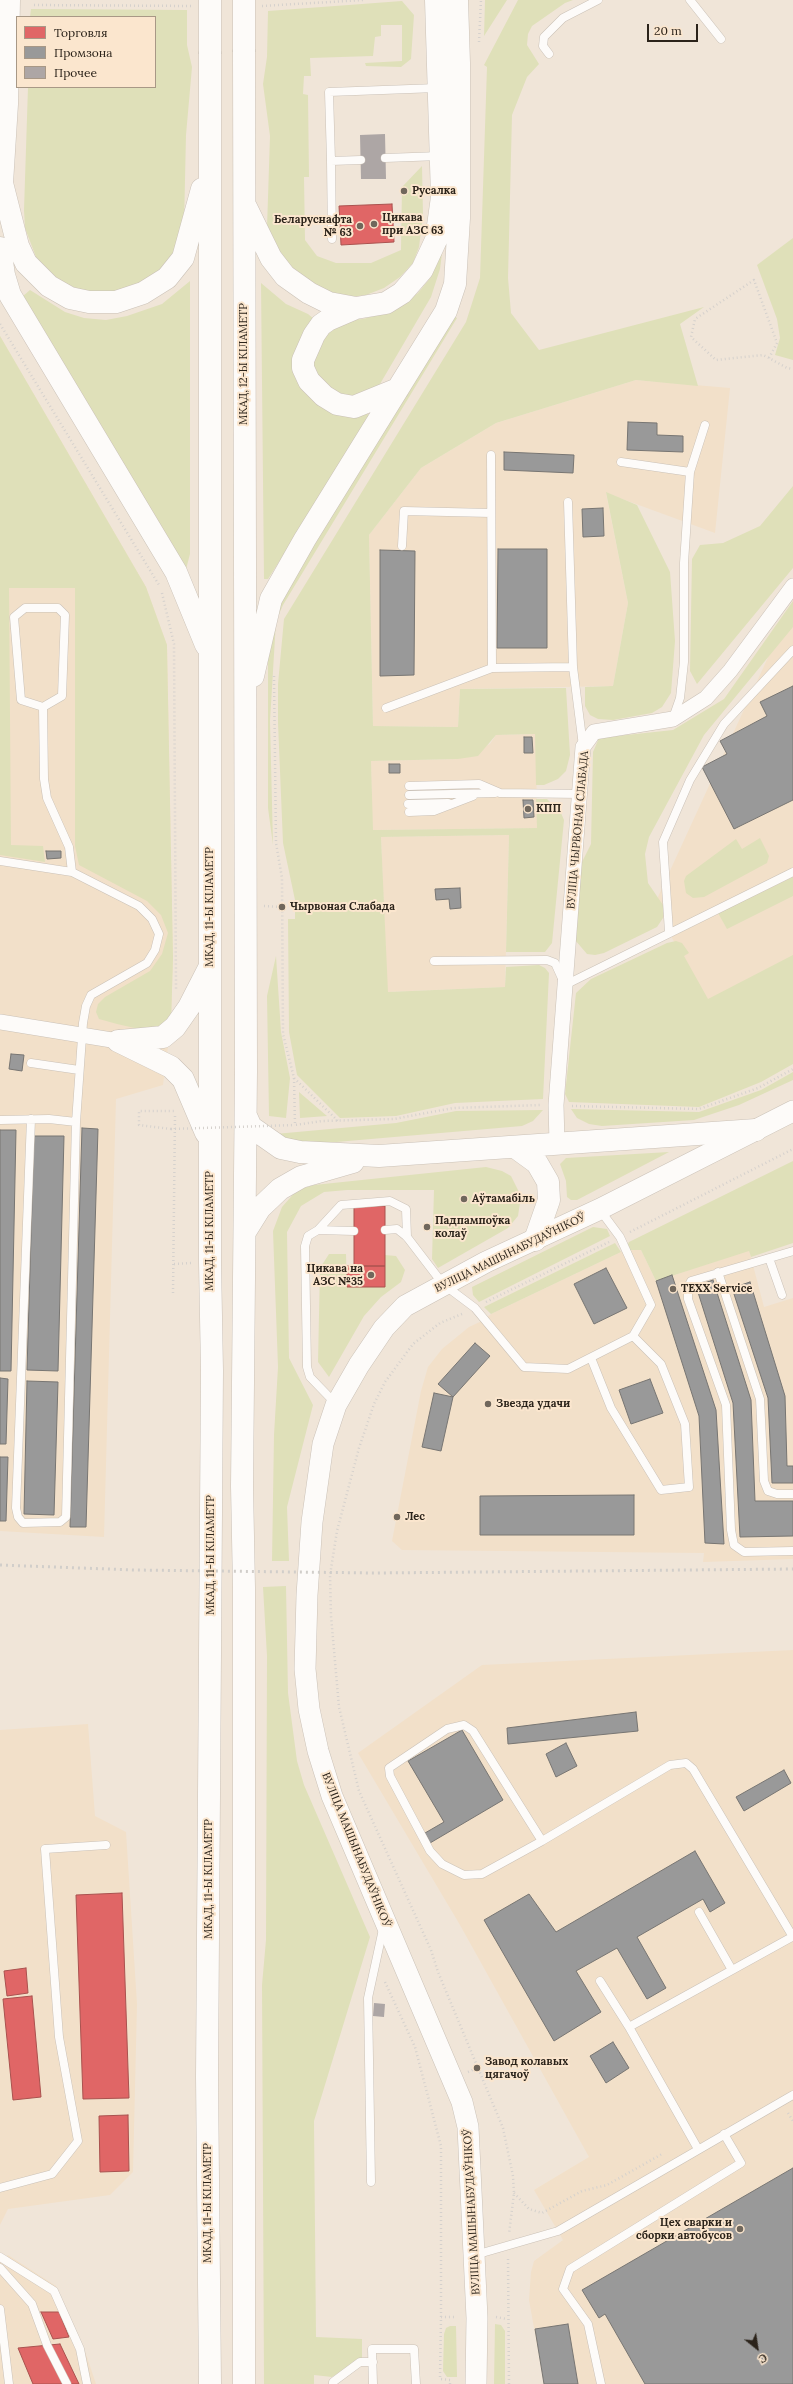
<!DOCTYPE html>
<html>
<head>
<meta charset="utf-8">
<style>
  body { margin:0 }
  #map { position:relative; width:793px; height:2384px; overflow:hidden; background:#f0e5d8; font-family:Lora,serif }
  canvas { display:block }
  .legend { position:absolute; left:16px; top:16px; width:140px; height:72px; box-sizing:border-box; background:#fbe6ce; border:1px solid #a89886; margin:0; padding:5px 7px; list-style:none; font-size:12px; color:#2b231a }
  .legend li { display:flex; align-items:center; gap:8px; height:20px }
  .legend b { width:20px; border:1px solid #a89886 }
  .north { position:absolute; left:737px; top:2328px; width:40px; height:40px; -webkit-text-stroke:3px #fbe6ce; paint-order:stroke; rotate:150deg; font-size:11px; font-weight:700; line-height:16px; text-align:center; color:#2b231a }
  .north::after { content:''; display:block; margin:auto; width:14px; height:18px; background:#2b231a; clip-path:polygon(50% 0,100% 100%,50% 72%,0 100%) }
  .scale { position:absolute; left:647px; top:24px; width:51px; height:18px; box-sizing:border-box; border:2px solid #2b231a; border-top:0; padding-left:5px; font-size:12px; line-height:14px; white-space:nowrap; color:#2b231a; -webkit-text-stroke:3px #fbe6ce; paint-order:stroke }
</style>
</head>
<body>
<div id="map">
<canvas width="793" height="2384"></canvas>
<ul class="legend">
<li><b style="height:11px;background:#e06666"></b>Торговля</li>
<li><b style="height:11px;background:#999"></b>Промзона</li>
<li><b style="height:11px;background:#ada6a5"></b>Прочее</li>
</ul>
<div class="north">С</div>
<div class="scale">20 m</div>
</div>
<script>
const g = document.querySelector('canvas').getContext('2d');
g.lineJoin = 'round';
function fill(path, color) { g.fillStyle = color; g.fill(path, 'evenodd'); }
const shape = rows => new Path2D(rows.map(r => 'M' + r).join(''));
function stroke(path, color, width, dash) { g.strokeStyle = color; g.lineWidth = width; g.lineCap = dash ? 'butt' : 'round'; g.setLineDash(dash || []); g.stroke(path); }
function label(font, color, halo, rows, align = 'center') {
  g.font = font + ' Lora,serif'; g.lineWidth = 4; g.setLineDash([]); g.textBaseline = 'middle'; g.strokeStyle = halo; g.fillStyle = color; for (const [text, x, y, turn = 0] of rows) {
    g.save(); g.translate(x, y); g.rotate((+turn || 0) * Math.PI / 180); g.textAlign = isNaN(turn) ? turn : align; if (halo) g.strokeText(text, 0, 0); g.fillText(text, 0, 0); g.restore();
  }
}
const built = shape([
  [0,336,146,587,167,645,173,958,171,1023,163,1085,116,1099,104,1537,0,1531],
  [636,380,730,388,715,533,606,493,628,603,613,686,460,689,458,727,373,726,369,535,421,468,496,423],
  [793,603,793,959,707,1006,669,932,657,899],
  [536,734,537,828,372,830,371,761,458,759,490,744,496,735],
  [509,835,505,987,387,992,381,837],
  [625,1250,641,1250,656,1281,749,1250,764,1307,793,1298,793,1559,703,1562,704,1553,402,1550,392,1541,421,1391,428,1367,442,1349,469,1327,484,1320,491,1314],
  [793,1650,793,2384,544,2384,529,2300,531,2272,534,2261,563,2240,534,2190,589,2157,460,1925,358,1753,482,1665],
  [88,1724,95,1816,126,1832,137,2004,133,2172,110,2195,8,2209,0,2225,0,1730],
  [8,2255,56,2286,87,2357,96,2384,0,2384,0,2262]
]);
const green = shape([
  [485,0,507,0,484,36],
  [518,0,573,0,565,3,532,26,528,34,527,45,539,64,527,77,512,115,508,278,511,313,539,350,704,307,680,324,698,386,636,380,496,423,421,468,369,535,373,726,458,727,460,689,566,688,570,755,566,771,558,779,544,785,536,785,535,734,496,735,478,756,458,759,371,761,373,830,537,828,536,799,547,799,561,813,564,820,552,943,545,952,506,952,509,835,381,837,388,992,505,987,506,967,539,965,545,968,549,973,543,1099,455,1103,396,1116,340,1118,297,1075,289,1032,288,919,295,919,295,900,283,843,278,723,278,684,284,619,466,322,480,278,487,67,484,65],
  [402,1,414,15,411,59,401,67,366,66,365,63,402,61,402,25,381,25,381,36,375,37,373,56,310,58,311,76,304,76,303,94,308,95,309,177,304,177,305,240,317,256,336,263,371,263,401,250,402,187,422,166,423,215,419,247,413,263,400,277,384,288,366,295,344,298,324,291,292,268,278,252,267,228,270,136,263,84,267,57,268,11],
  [31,9,187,10,187,45,192,67,186,135,184,225,175,256,142,285,101,296,67,285,51,275,36,257,25,228,24,210,28,87,155,87,155,17,30,17],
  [445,230,440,269,431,297,380,384,360,397,337,395,312,369,315,344,324,332,350,320,363,319,392,311,418,293,431,277],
  [793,238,793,360,775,355,780,338,777,319,757,265],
  [190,281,190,554,185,573,23,296,30,290,65,312,84,318,106,320,127,316,162,304],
  [261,283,286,304,308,314,314,319,296,372,363,410,371,417,268,579,264,579],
  [451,315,457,318,283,605,276,621,270,721,273,845,268,808,268,633,278,602],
  [0,336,146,587,167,645,173,958,171,1023,163,1030,139,1029,117,1024,99,1019,96,1012,98,1004,105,997,150,971,162,954,168,933,161,915,147,901,79,865,75,846,75,588,9,588,11,845,43,846,45,862,0,855],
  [793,486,793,568,697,684,690,671,692,559,700,545,723,543,760,526],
  [606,492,637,505,670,572,675,641,671,693,662,707,652,713,613,720,598,719,590,715,585,706,585,687,613,686,628,603],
  [793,601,793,627,704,735,649,837,645,854,648,883,665,908,663,918,657,927,604,953,595,955,587,954,575,940,579,868,591,844,593,752,599,738,673,730,724,699],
  [760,838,769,856,767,863,704,897,693,898,686,893,684,881,686,876,736,839,742,849],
  [793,877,793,896,727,929,718,913],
  [676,941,682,943,689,953,684,956,708,999,793,955,793,1064,761,1082,699,1107,569,1102,565,1094,576,993,591,979,667,943],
  [276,956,281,1032,290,1078,286,1118,269,1116,267,996],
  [793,1072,793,1080,739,1105,694,1120,602,1126,589,1124,577,1118,571,1109,699,1112,761,1090],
  [299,1092,327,1116,300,1118],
  [543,1110,533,1121,522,1126,313,1144,293,1143,275,1134,396,1123,456,1111],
  [669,1152,577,1200,571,1200,567,1197,566,1181,560,1164,566,1158],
  [793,1161,793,1243,751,1257,749,1251,656,1281,641,1250,625,1250,629,1242],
  [486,1167,502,1171,511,1176,521,1196,518,1216,508,1228,438,1268,432,1259,434,1190,347,1190,324,1192,301,1206,287,1232,289,1358,313,1405,287,1507,289,1561,272,1561,274,1435,278,1367,273,1231,282,1207,297,1190,314,1185],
  [593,1227,607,1229,610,1236,479,1302,473,1295,472,1287],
  [615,1243,621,1252,491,1314,484,1307],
  [329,1254,346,1254,347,1287,385,1287,385,1255,396,1256,405,1270,401,1282,381,1297,364,1316,329,1377,318,1362,320,1268],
  [286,1586,288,1693,297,1761,304,1785,370,1937,314,2121,316,2337,362,2339,362,2358,332,2377,314,2375,314,2384,264,2384,262,1985,266,1940,267,1656,263,1587],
  [495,2324,501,2325,505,2331,505,2384,494,2384],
  [450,2326,456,2326,457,2377,447,2377,443,2371,444,2334,446,2328]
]);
const shops = shape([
  [392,204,394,242,341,245,339,206,392,204],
  [354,1206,385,1206,385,1266,354,1266,354,1206],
  [347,1266,385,1266,385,1287,347,1287,347,1266],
  [122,1893,129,2098,83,2099,76,1895,122,1893],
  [26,1968,28,1993,7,1996,4,1971,26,1968],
  [32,1996,41,2097,13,2100,3,1999,32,1996],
  [128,2115,129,2171,100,2172,99,2116,128,2115],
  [41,2312,59,2312,69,2337,53,2339,41,2312],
  [60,2344,79,2384,33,2384,18,2348,60,2344]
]);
const industry = shape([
  [628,422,657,423,657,435,683,436,683,452,627,450,628,422],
  [504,452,574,455,573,473,504,470,504,452],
  [603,508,604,536,583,537,582,509,603,508],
  [498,549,547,549,547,648,497,648,498,549],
  [380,550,415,551,414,675,380,676,380,550],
  [793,686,793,800,734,829,702,767,727,754,720,741,767,716,760,702,793,686],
  [524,737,532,737,533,753,524,753,524,737],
  [389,764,400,764,400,773,389,773,389,764],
  [523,800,533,800,534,817,524,818,523,800],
  [46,851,61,851,61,858,47,859,46,851],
  [460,888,461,908,450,909,449,899,436,900,435,889,460,888],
  [11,1054,24,1055,22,1071,9,1069,11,1054],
  [82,1128,98,1129,86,1527,70,1527,82,1128],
  [0,1130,16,1130,11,1371,0,1371,0,1130],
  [34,1136,64,1136,58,1371,27,1370,34,1136],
  [606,1268,627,1308,594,1324,574,1284,606,1268],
  [672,1275,716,1410,724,1544,705,1543,699,1416,656,1281,672,1275],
  [713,1280,751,1400,755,1501,793,1501,793,1536,740,1537,733,1403,696,1286,713,1280],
  [750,1282,785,1396,787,1466,793,1466,793,1483,772,1483,768,1398,732,1288,750,1282],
  [475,1343,490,1356,453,1397,438,1384,475,1343],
  [0,1378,8,1379,6,1444,0,1444,0,1378],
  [650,1379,663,1413,631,1424,619,1390,650,1379],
  [27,1381,58,1382,54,1515,24,1514,27,1381],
  [434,1393,453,1397,441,1451,422,1447,434,1393],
  [0,1457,8,1457,6,1521,0,1521,0,1457],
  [634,1495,634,1535,480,1535,480,1496,634,1495],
  [636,1712,638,1731,508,1744,507,1728,636,1712],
  [462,1730,503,1800,430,1843,425,1833,444,1822,408,1761,462,1730],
  [566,1743,577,1766,556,1777,546,1754,566,1743],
  [784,1770,791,1783,744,1811,736,1797,784,1770],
  [695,1851,725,1903,710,1912,703,1899,637,1937,666,1988,647,1999,617,1948,576,1971,601,2012,554,2041,484,1920,529,1894,556,1932,695,1851],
  [613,2042,629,2068,606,2083,590,2056,613,2042],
  [793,2168,793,2384,645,2384,605,2314,599,2318,582,2290,793,2168],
  [568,2324,578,2384,544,2384,535,2329,568,2324]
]);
const building = shape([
  [385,134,386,179,361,179,360,135],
  [424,1226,430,1226,430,1229,424,1228],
  [374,2003,385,2004,384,2017,373,2016]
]);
const path = shape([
  [34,5,191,6],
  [262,6,363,0],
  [479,42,481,0],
  [0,324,159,585],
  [769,358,777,343,754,280,695,319,691,337,716,360,763,355,769,358,787,368,793,369],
  [162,593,174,644,176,989],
  [274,676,276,843,282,878,283,1034,294,1078,338,1121],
  [264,906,282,907],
  [294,1078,295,1125,322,1121,394,1119,453,1108,541,1105],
  [572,1106,699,1109,758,1088,793,1069],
  [171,1129,139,1125,139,1111,175,1111],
  [630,1232,793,1149],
  [174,1264,191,1263],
  [173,1293,175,1114],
  [486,1302,609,1242],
  [462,1314,440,1323,413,1344,385,1382,374,1404,359,1448,337,1531,330,1575,331,1616,339,1707,359,1791,431,1950,438,1972,503,2128,513,2176,514,2193,509,2234],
  [385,1982,415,2047,441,2146,441,2317],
  [468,2072,477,2068],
  [788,2113,793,2121],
  [514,2193,529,2209,542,2213,582,2191,607,2185,662,2154],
  [508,2259,509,2384],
  [496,2317,507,2319],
  [450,2384,450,2380,440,2379,441,2317,456,2317]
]);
const service = shape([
  [690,0,721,39],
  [549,54,543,46,544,37,563,18,598,0],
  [385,158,440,156],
  [361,160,331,161,329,92,437,88],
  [331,161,332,239],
  [491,455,492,668,573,667,583,746],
  [621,462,690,472],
  [568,502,573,667],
  [402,546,404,511,491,513],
  [43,707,21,700,14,617,25,608,58,608,65,615,62,696,43,707,44,779,47,798,69,847,72,872],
  [386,708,492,668],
  [673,718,680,698,684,662,684,563,690,472,705,425],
  [409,786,479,784,500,793,581,794],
  [409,795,495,793],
  [408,804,448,803],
  [409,812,434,811,473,796],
  [0,861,72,872,139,906,152,919,159,934,155,950,147,963,91,995,86,1006,83,1023,76,1122,66,1517,60,1522,23,1523,18,1517,16,1508,31,1119],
  [669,932,663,842,690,780,724,724,793,650],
  [434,961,547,960,555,963,565,985,793,872],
  [31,1063,79,1070],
  [0,1120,49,1119,76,1122],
  [318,1230,341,1205,390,1201,406,1209,407,1237],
  [385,1230,397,1229,407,1237,443,1284,475,1308,524,1367,568,1369,633,1336,651,1305,620,1237,600,1210],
  [793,1251,691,1281,688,1287,688,1299,726,1405,731,1530,734,1545,744,1552,793,1551],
  [769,1258,782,1295],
  [718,1272,760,1399,764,1481,768,1491,777,1494,793,1494],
  [591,1358,611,1408,661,1490,689,1487,685,1424,661,1364,633,1336],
  [336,1404,310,1377,307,1367,305,1246,308,1236,318,1230,354,1231],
  [542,1841,473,1731,464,1725,447,1729,389,1768,390,1776,430,1851,442,1864,464,1875,482,1874,542,1841,670,1765,686,1763,693,1769,793,1937],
  [699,1912,732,1970],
  [600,1981,629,2027,698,2149],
  [629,2027,792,1937],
  [371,2182,368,1998,383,1929],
  [0,2188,52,2174,78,2141,59,2037,45,1849,106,1845],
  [475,2255,558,2231,793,2095],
  [0,2257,54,2291,80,2349,87,2384],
  [0,2268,32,2304,47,2345,67,2384],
  [0,2309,9,2384],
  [333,2384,333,2382,360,2362,373,2362],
  [373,2384,372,2349,414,2349,416,2384],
  [601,2384,588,2324,563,2289,570,2269,741,2163,724,2134]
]);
const minor = shape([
  [0,1022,118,1041],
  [557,1143,556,1105,583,747,594,732,673,719,706,698,730,671,793,586]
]);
const secondary = shape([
  [476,2384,477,2318,468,2127,462,2102,332,1796,318,1751,309,1709,305,1669,307,1595,312,1522,323,1444,336,1405,359,1365,384,1328,405,1306,486,1262,600,1209,793,1111]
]);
const trunk = shape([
  [244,52,246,1071,242,1486,244,1588,244,2384],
  [2,183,18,246,26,263,49,286,70,298,89,302,116,302,143,293,167,278,183,258,202,189],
  [1,199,7,104,9,0],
  [246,207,271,258,285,276,309,293,329,303,356,308,386,303,402,293,422,270,436,240,442,197,436,0],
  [0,248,4,275,10,295,176,572,206,645],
  [356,308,328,320,321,325,314,335,303,360,303,368,309,381,324,396,337,404,354,407,398,389],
  [253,676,271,599,305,539,446,311,455,284,459,218,459,63,457,0],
  [118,1041,171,1067,183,1079,206,1133],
  [120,1041,163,1037,175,1027,189,1007,208,970],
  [246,1116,251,1127,281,1148,300,1152,379,1156,756,1130],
  [515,1147,537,1163,548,1182,549,1200,535,1240],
  [245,1232,260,1208,280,1189,301,1177,353,1162],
  [210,2384,207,2076,212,1371,210,1262,210,54]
]);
const rail = shape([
  [0,1565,135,1570,375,1573,793,1569]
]);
const pathBridge = shape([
  [171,1129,295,1125]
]);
const trunkBridge = shape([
  [210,0,210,54],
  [244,0,244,52]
]);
const markers = [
  [404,191,4,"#70675c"],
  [374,224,4,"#70675c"],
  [360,226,4,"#70675c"],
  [528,809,4,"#70675c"],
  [282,907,4,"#70675c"],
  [464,1199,4,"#70675c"],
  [427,1227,4,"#70675c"],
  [371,1275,4,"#70675c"],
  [673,1289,4,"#70675c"],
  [488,1404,4,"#70675c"],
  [397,1517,4,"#70675c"],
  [477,2068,4,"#70675c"],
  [740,2229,4,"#70675c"]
];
const poiNames = [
  ["Русалка",412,191],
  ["Цикава",382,218],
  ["при АЗС 63",382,231],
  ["Беларуснафта",352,220,"right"],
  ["№ 63",352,233,"right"],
  ["КПП",536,809],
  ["Чырвоная Слабада",290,907],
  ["Аўтамабіль",472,1199],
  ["Падпампоўка",435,1221],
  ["колаў",435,1234],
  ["Цикава на",363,1269,"right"],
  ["АЗС №35",363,1282,"right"],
  ["TEXX Service",681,1289],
  ["Звезда удачи",496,1404],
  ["Лес",405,1517],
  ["Завод колавых",485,2062],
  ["цягачоў",485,2075],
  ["Цех сварки и",732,2223,"right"],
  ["сборки автобусов",732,2236,"right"]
];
const streetNames = [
  ["МКАД, 12-Ы КІЛАМЕТР",244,364,-90],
  ["ВУЛІЦА ЧЫРВОНАЯ СЛАБАДА",578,830,-85],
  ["МКАД, 11-Ы КІЛАМЕТР",210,907,-90],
  ["МКАД, 11-Ы КІЛАМЕТР",210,1231,-90],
  ["ВУЛІЦА МАШЫНАБУДАЎНІКОЎ",510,1253,-26],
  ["МКАД, 11-Ы КІЛАМЕТР",211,1555,-90],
  ["ВУЛІЦА МАШЫНАБУДАЎНІКОЎ",356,1850,68],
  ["МКАД, 11-Ы КІЛАМЕТР",209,1879,-90],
  ["МКАД, 11-Ы КІЛАМЕТР",208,2203,-90],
  ["ВУЛІЦА МАШЫНАБУДАЎНІКОЎ",472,2212,-93]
];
fill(built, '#f2e0c9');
fill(green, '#dfe0b9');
fill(shops, '#e06666');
stroke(shops, '#aa524f', 1);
fill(industry, '#999');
stroke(industry, '#787673', 1);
fill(building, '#ada6a5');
stroke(service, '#cac1b7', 9);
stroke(minor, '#cac1b7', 16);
stroke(secondary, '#cac1b7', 22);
stroke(trunk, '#cac1b7', 23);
stroke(path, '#d5d1cd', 2.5, [1, 3]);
stroke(service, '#fdfbf9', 8);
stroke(minor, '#fdfbf9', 15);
stroke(secondary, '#fdfbf9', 21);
stroke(trunk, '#fdfbf9', 22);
stroke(rail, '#d1ceca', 3, [2, 4]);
stroke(trunkBridge, '#cac1b7', 23, []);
stroke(pathBridge, '#d5d1cd', 2.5, [1, 3]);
stroke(trunkBridge, '#fdfbf9', 22);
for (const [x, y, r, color] of markers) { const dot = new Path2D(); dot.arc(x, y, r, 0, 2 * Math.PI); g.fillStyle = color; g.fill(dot); stroke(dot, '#fbe6ce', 1.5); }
label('bold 11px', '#2b231a', '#fbe6ce', poiNames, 'left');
label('11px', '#2b231a', '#fbe6ce', streetNames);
</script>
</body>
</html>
